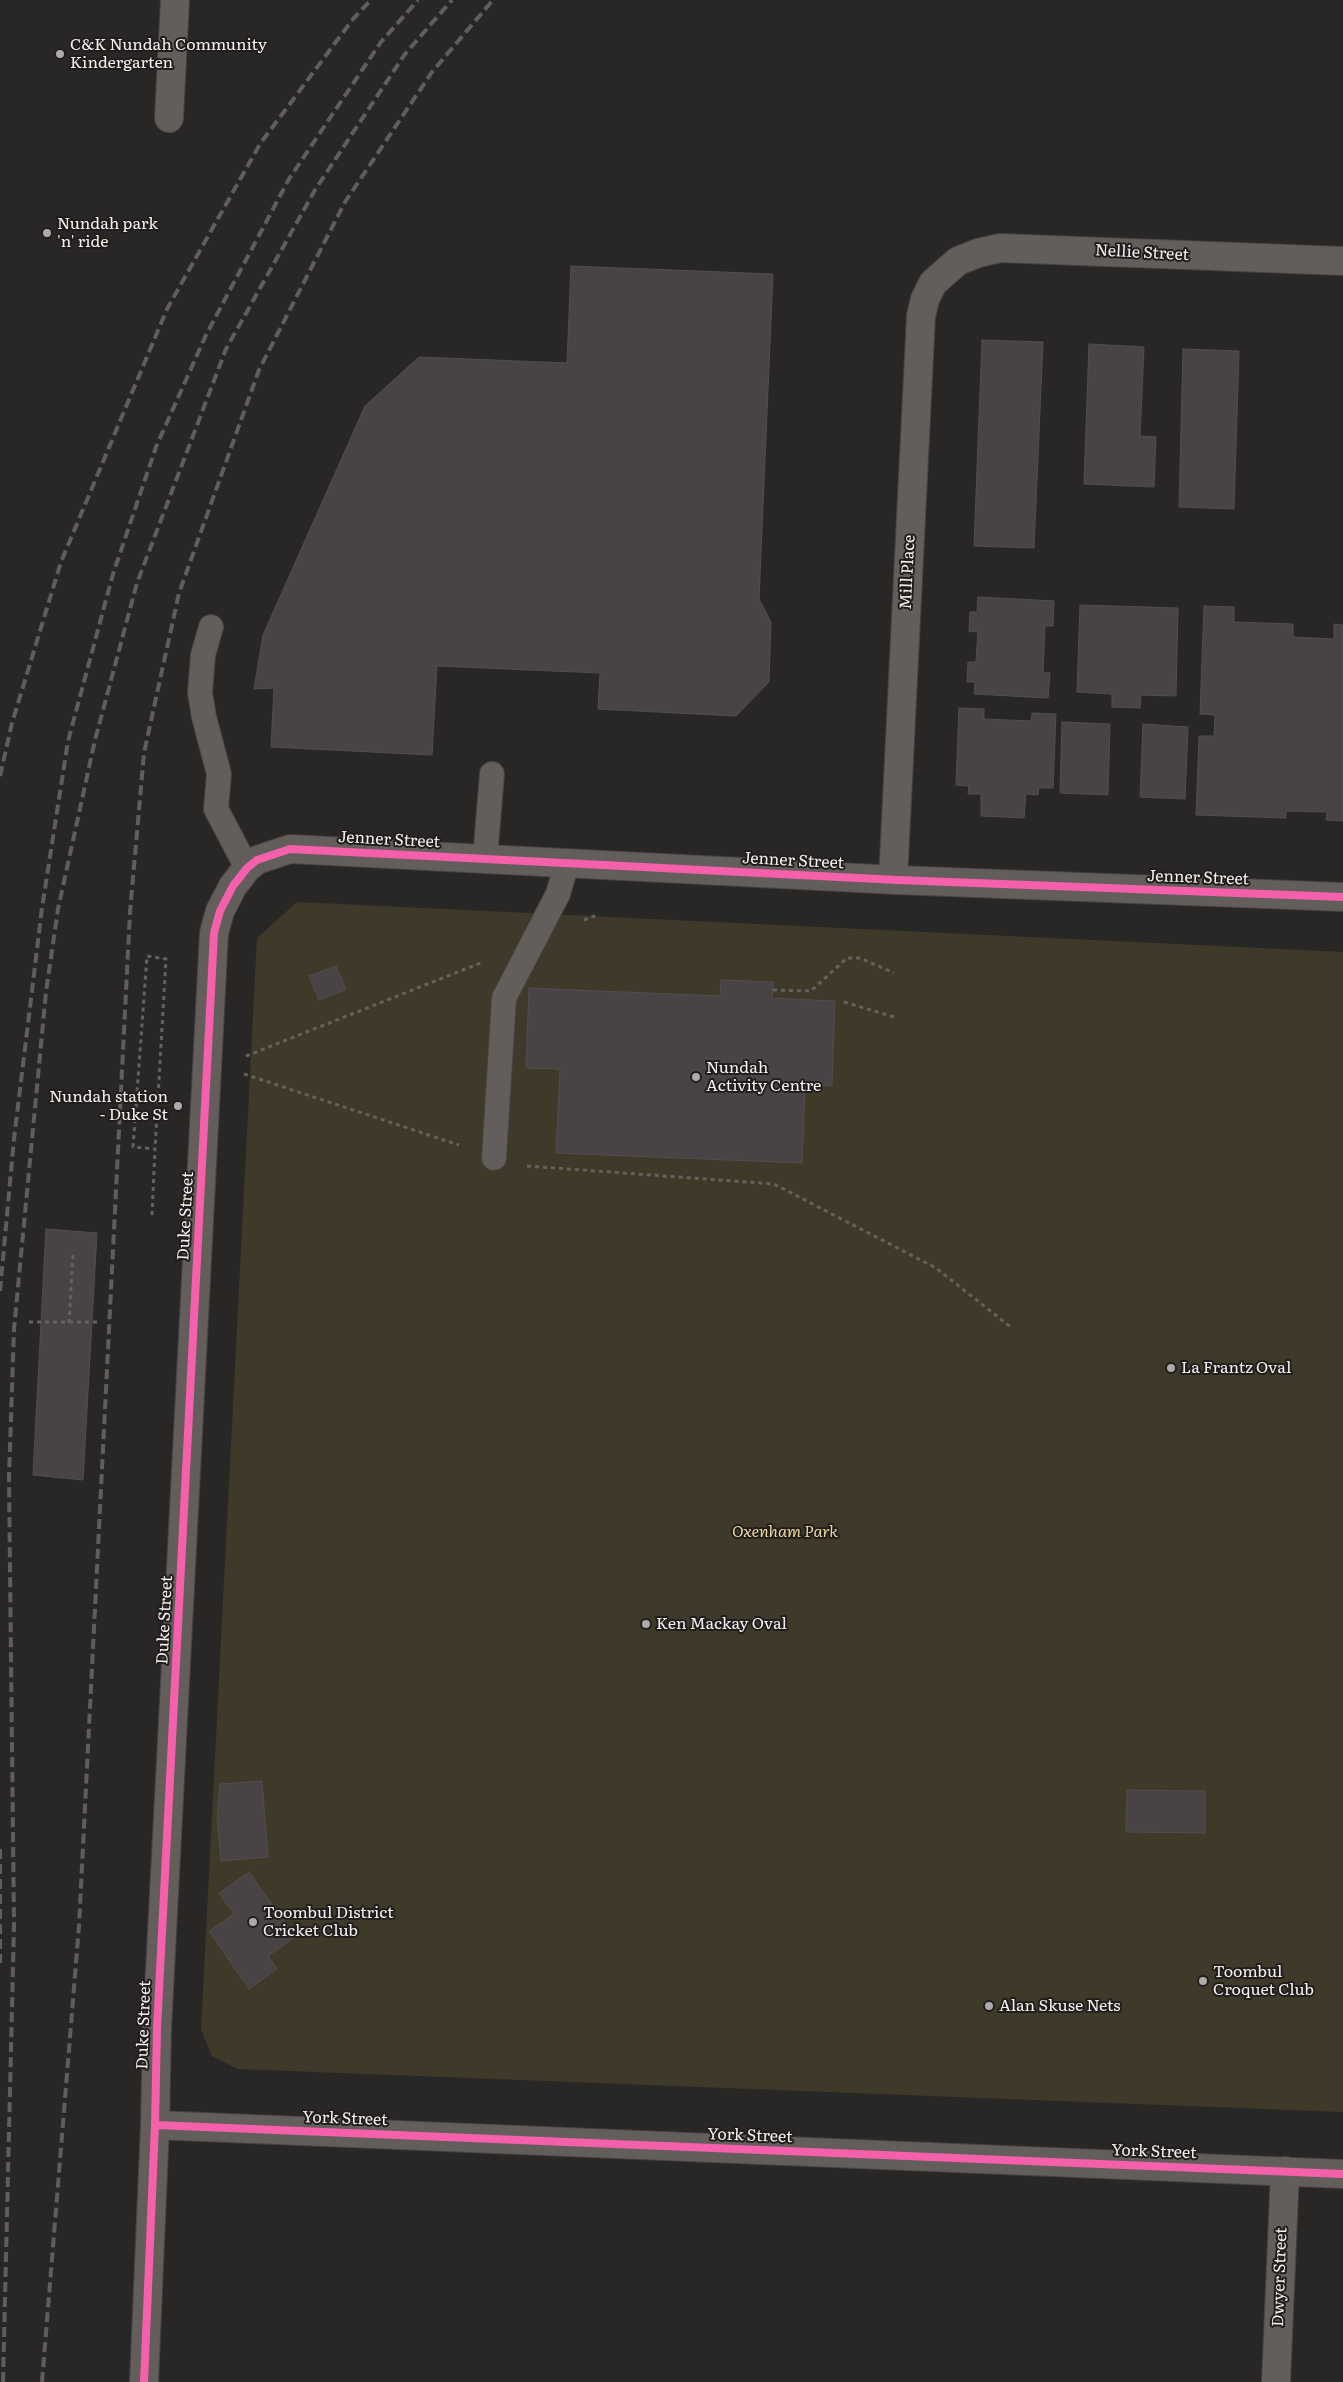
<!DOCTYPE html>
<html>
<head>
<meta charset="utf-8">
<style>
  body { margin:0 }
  canvas { display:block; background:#292726 }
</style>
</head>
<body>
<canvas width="1343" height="2382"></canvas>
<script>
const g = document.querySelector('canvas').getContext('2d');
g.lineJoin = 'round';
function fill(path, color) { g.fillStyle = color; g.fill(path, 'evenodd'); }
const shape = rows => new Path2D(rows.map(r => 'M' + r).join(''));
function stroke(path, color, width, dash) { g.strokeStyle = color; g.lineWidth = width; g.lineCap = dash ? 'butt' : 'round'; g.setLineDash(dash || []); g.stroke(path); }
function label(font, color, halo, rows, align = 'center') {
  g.font = font + ' Literata,serif'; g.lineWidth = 4; g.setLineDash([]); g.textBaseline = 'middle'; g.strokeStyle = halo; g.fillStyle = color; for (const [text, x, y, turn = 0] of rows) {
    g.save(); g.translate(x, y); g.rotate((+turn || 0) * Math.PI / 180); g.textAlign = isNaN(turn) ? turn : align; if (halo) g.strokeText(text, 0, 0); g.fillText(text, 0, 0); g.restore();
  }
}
const green = shape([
  [297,902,1343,952,1343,2112,238,2069,212,2056,201,2030,257,938]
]);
const building = shape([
  [571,266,773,274,759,599,771,622,769,682,736,716,598,709,600,673,437,666,432,755,271,747,274,688,254,689,263,635,365,406,419,357,567,363,571,266],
  [982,340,1043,342,1034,548,974,546,982,340],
  [1089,344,1144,347,1140,436,1156,437,1154,487,1084,484,1089,344],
  [1183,349,1239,351,1234,509,1179,507,1183,349],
  [978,597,1054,601,1053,626,1045,626,1043,673,1050,673,1048,698,974,694,975,682,967,682,968,662,976,662,978,631,969,632,970,612,977,612,978,597],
  [1080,605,1178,608,1176,696,1141,695,1140,708,1112,707,1112,694,1077,692,1080,605],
  [1204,606,1234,607,1234,622,1293,624,1293,637,1334,639,1334,624,1343,625,1343,821,1326,820,1327,812,1286,811,1286,818,1196,815,1199,736,1214,736,1215,715,1200,714,1204,606],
  [959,708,984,709,984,719,1031,721,1032,713,1056,714,1053,788,1039,788,1038,795,1026,794,1024,818,981,816,981,794,968,794,969,786,956,785,959,708],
  [1062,722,1110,724,1108,795,1060,793,1062,722],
  [1143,724,1188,727,1185,799,1140,797,1143,724],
  [336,966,346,989,319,1000,309,976,336,966],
  [721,980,773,982,772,998,835,1001,832,1086,805,1085,802,1163,556,1153,560,1069,526,1068,529,988,720,996,721,980],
  [46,1229,97,1233,83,1480,33,1475,46,1229],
  [262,1781,268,1857,221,1861,217,1819,220,1784,262,1781],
  [1127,1790,1205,1791,1205,1833,1126,1832,1127,1790],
  [249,1872,295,1937,268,1956,277,1969,249,1989,209,1931,234,1914,219,1893,249,1872]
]);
const path = shape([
  [584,920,599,914],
  [773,990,811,991,847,958,860,958,894,973],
  [844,1002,894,1017],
  [246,1056,483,962],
  [244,1074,459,1145],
  [527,1166,774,1184,936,1268,1012,1328],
  [152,1215,155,1149,133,1147,147,956,166,959,155,1149],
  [29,1322,100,1322],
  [69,1323,73,1254]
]);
const lane = shape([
  [211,627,203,655,200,693,204,717,219,774,216,809,247,868],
  [485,858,492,774],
  [494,1158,504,998,558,894,567,863]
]);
const street = shape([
  [169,118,175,0],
  [893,880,921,316,925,299,933,283,958,261,978,253,1000,248,1343,261],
  [155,2125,1343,2174],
  [144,2382,155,2125,157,2028,214,933,220,911,233,886,247,868,257,860,290,849,897,880,1343,897],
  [1276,2382,1285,2171]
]);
const rail = shape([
  [0,776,12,723,61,562,167,309,260,144,353,19,371,0],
  [0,1291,14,1139,42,908,68,741,113,574,156,447,206,335,289,179,381,42,418,0],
  [0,1849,0,1963],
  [3,2382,14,1925,9,1478,14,1329,46,992,58,909,95,740,137,583,226,349,315,190,405,54,452,0],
  [42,2382,79,1926,130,912,144,753,179,593,259,370,345,202,432,72,493,0]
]);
const cycleway = shape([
  [155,2125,1343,2174],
  [144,2382,155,2125,157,2028,214,933,220,911,233,886,247,868,257,860,290,849,897,880,1343,897]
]);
const markers = [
  [60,54,5,"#adaaa9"],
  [47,233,5,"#adaaa9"],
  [696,1077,5,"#adaaa9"],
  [178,1106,5,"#adaaa9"],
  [1171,1368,5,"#adaaa9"],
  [646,1624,5,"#adaaa9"],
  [253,1922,5,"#adaaa9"],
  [1203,1981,5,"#adaaa9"],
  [989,2006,5,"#adaaa9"]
];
const poiNames = [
  ["C&K Nundah Community",70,45],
  ["Kindergarten",70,63],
  ["Nundah park",57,224],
  ["'n' ride",57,242],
  ["Nundah",706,1068],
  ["Activity Centre",706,1086],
  ["Nundah station",168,1097,"right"],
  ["- Duke St",168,1115,"right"],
  ["La Frantz Oval",1181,1368],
  ["Ken Mackay Oval",656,1624],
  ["Toombul District",263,1913],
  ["Cricket Club",263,1931],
  ["Toombul",1213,1972],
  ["Croquet Club",1213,1990],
  ["Alan Skuse Nets",999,2006]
];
const streetNames = [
  ["Nellie Street",1142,253,3],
  ["Mill Place",908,572,-87],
  ["Jenner Street",389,840,3],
  ["Jenner Street",793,861,3],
  ["Jenner Street",1198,878,2],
  ["Duke Street",186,1216,-87],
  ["Duke Street",165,1620,-87],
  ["Duke Street",144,2025,-88],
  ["York Street",345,2119,2],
  ["York Street",750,2136,2],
  ["York Street",1154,2152,2],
  ["Dwyer Street",1280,2277,-88]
];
const parkNames = [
  ["Oxenham Park",785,1532]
];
fill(green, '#3f3929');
fill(building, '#4a4345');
stroke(building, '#504e4e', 1);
stroke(lane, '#454343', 26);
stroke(street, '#454343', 30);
stroke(path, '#646260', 3, [4, 4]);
stroke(lane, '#635e5b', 24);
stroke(street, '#635e5b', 28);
stroke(rail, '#605e5c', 4, [10, 5]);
stroke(cycleway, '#f560ab', 8);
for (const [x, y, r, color] of markers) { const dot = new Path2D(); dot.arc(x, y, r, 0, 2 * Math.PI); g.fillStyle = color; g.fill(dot); stroke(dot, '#211d1c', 2); }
label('16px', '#f4f1f0', '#211d1c', poiNames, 'left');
label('16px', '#f4f1f0', '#211d1c', streetNames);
label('italic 16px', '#efd89d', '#211d1c', parkNames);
</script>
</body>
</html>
